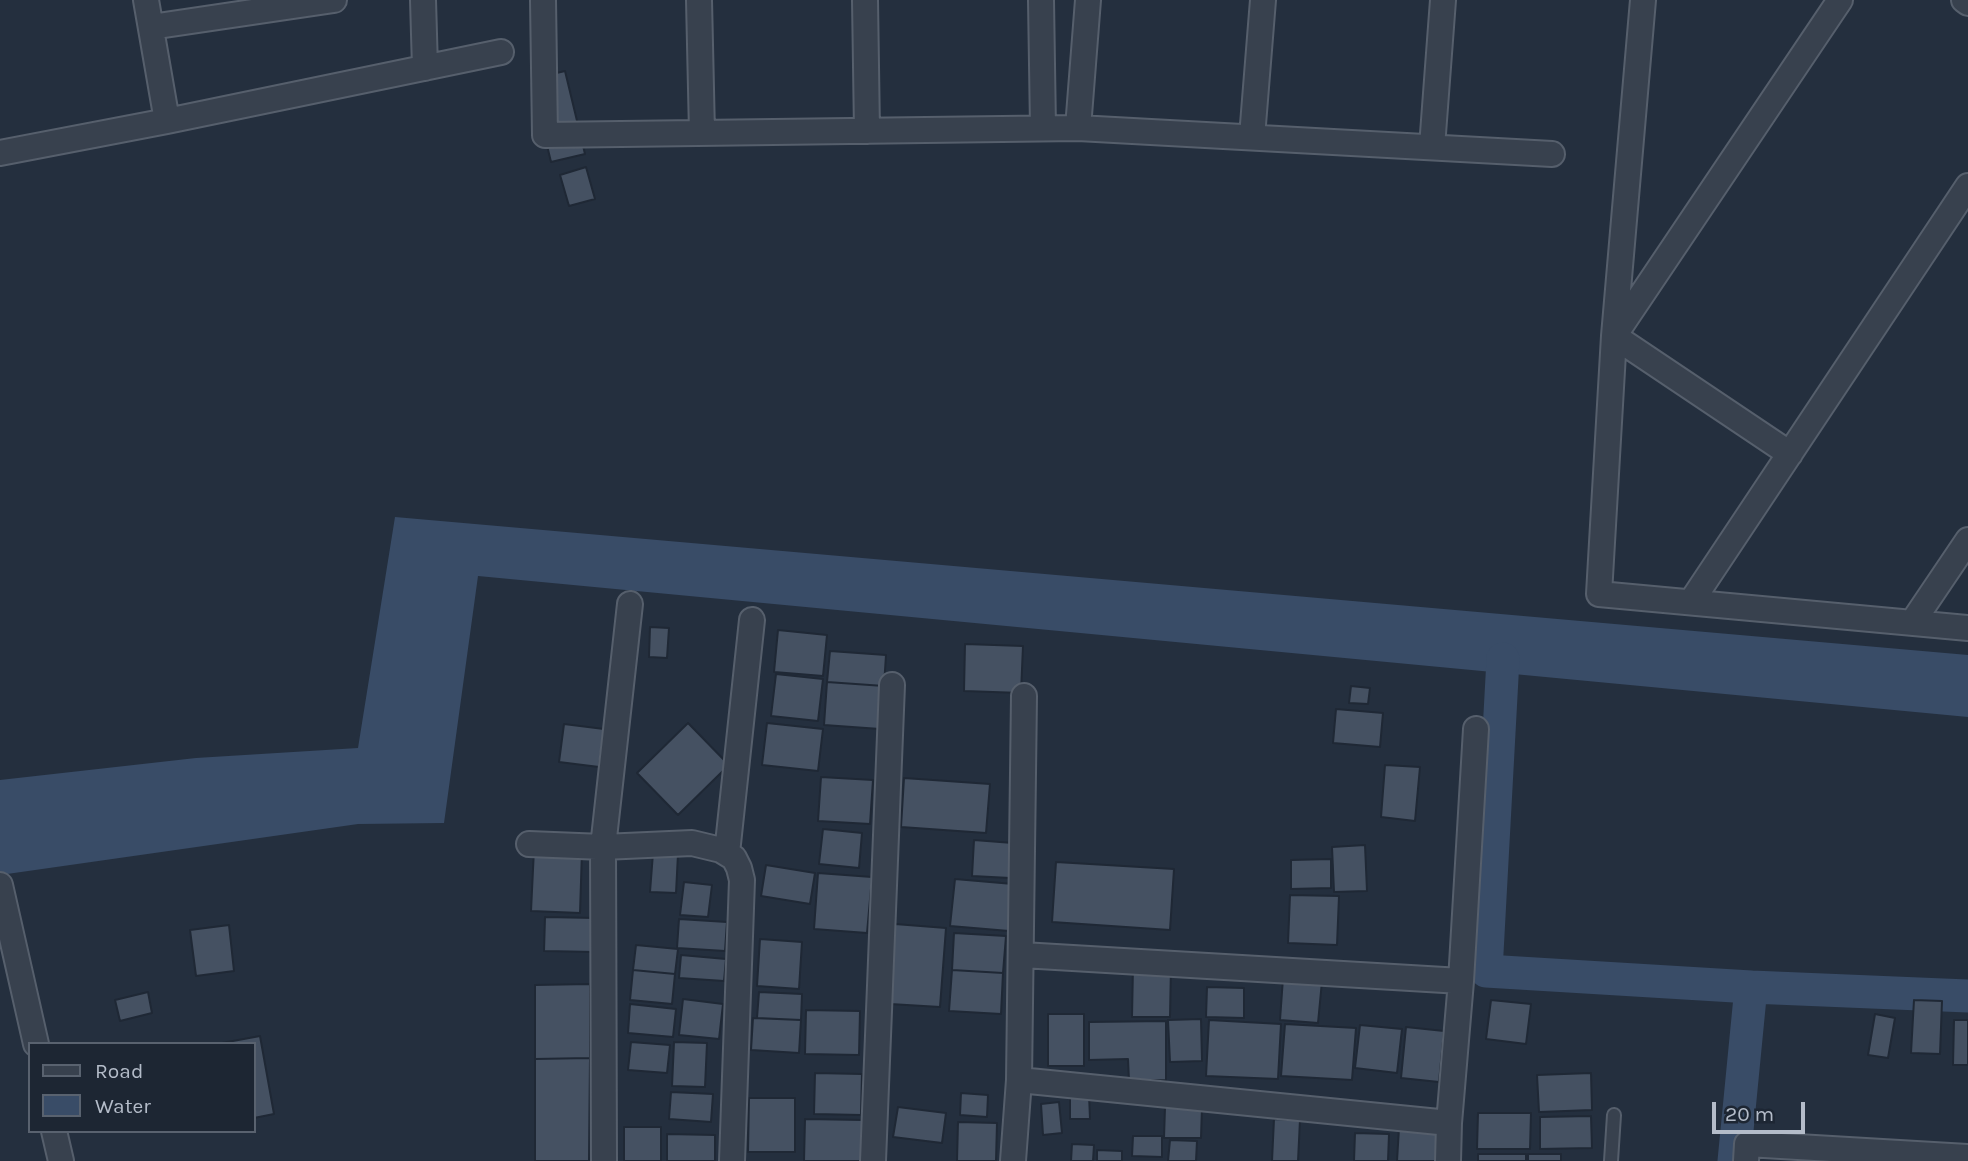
<!DOCTYPE html>
<html>
<head>
<meta charset="utf-8">
<style>
  body { margin:0 }
  #map { position:relative; width:1968px; height:1161px; overflow:hidden; background:#242f3e; font-family:Karla,sans-serif }
  canvas { display:block }
  .legend { position:absolute; left:28px; top:1042px; width:228px; height:91px; box-sizing:border-box; background:#1d2633; border:2px solid #59626f; margin:0; padding:9px 12px; list-style:none; font-size:21px; color:#b4bcc9 }
  .legend li { display:flex; align-items:center; gap:14px; height:35px }
  .legend b { width:35px; border:2px solid #59626f }
  .scale { position:absolute; left:1712px; top:1102px; width:93px; height:32px; box-sizing:border-box; border:4px solid #b4bcc9; border-top:0; padding-left:9px; font-size:21px; line-height:24px; white-space:nowrap; color:#b4bcc9; -webkit-text-stroke:5px #1d2633; paint-order:stroke }
</style>
</head>
<body>
<div id="map">
<canvas width="1968" height="1161"></canvas>
<ul class="legend">
<li><b style="height:9px;background:#38414e"></b>Road</li>
<li><b style="height:19px;background:#394c67"></b>Water</li>
</ul>
<div class="scale">20 m</div>
</div>
<script>
const g = document.querySelector('canvas').getContext('2d');
g.lineJoin = 'round';
function fill(path, color) { g.fillStyle = color; g.fill(path, 'evenodd'); }
const shape = rows => new Path2D(rows.map(r => 'M' + r).join(''));
function stroke(path, color, width, dash) { g.strokeStyle = color; g.lineWidth = width; g.lineCap = dash ? 'butt' : 'round'; g.setLineDash(dash || []); g.stroke(path); }
const water = shape([
  [395,517,1968,655,1968,717,478,576,444,823,358,824,0,875,0,780,196,758,358,748]
]);
const canal = shape([
  [1503,659,1486,971,1751,987],
  [1734,1161,1751,987,1968,996]
]);
const building = shape([
  [565,71,585,154,551,162,531,79,565,71],
  [586,167,595,199,569,206,560,175,586,167],
  [650,627,669,628,667,658,649,657,650,627],
  [778,630,827,635,823,676,774,672,778,630],
  [965,644,1023,646,1021,693,964,691,965,644],
  [830,651,886,655,884,686,827,682,830,651],
  [776,674,823,679,818,721,771,716,776,674],
  [827,682,884,686,880,729,824,725,827,682],
  [1351,686,1370,688,1368,704,1349,703,1351,686],
  [1336,709,1383,713,1380,747,1333,743,1336,709],
  [688,723,729,765,678,815,637,773,688,723],
  [767,723,823,729,818,771,762,765,767,723],
  [564,724,604,729,599,767,559,762,564,724],
  [1385,765,1420,767,1415,821,1381,817,1385,765],
  [821,777,873,780,870,824,818,821,821,777],
  [904,778,990,784,986,833,901,827,904,778],
  [823,829,862,833,859,868,819,864,823,829],
  [974,840,1013,843,1010,878,972,876,974,840],
  [1365,845,1367,891,1334,892,1332,847,1365,845],
  [534,849,582,851,580,913,531,911,534,849],
  [653,853,678,854,676,893,650,892,653,853],
  [1331,859,1331,888,1291,889,1291,860,1331,859],
  [1056,862,1174,869,1170,930,1052,922,1056,862],
  [766,865,815,873,810,904,761,896,766,865],
  [818,873,872,877,867,933,814,929,818,873],
  [955,879,1013,884,1009,931,950,926,955,879],
  [684,882,712,885,708,917,680,915,684,882],
  [1290,895,1339,896,1337,945,1288,943,1290,895],
  [545,917,596,918,595,952,544,951,545,917],
  [679,919,727,922,725,951,677,948,679,919],
  [895,924,946,928,940,1007,890,1004,895,924],
  [229,925,234,971,196,976,190,930,229,925],
  [954,933,1006,936,1003,973,952,970,954,933],
  [760,939,802,942,799,989,757,986,760,939],
  [636,945,678,949,675,974,633,970,636,945],
  [681,955,726,959,724,981,679,978,681,955],
  [1133,966,1171,966,1170,1017,1132,1017,1133,966],
  [633,970,675,974,672,1004,630,1000,633,970],
  [952,970,1003,973,1001,1014,949,1011,952,970],
  [1283,978,1322,981,1318,1023,1280,1020,1283,978],
  [590,984,590,1058,535,1059,535,985,590,984],
  [1207,987,1244,988,1244,1018,1206,1017,1207,987],
  [148,992,152,1013,120,1021,115,1000,148,992],
  [759,992,802,994,801,1020,757,1018,759,992],
  [683,999,723,1004,719,1039,679,1035,683,999],
  [1491,1000,1531,1004,1526,1044,1486,1039,1491,1000],
  [1914,1000,1942,1001,1940,1054,1911,1053,1914,1000],
  [630,1004,676,1009,673,1037,628,1033,630,1004],
  [806,1010,860,1011,859,1055,805,1054,806,1010],
  [1048,1014,1084,1014,1084,1066,1048,1066,1048,1014],
  [1875,1014,1895,1018,1888,1058,1868,1055,1875,1014],
  [753,1018,801,1020,799,1053,751,1050,753,1018],
  [1201,1019,1202,1061,1170,1062,1168,1020,1201,1019],
  [1209,1020,1281,1024,1278,1079,1206,1076,1209,1020],
  [1954,1020,1968,1020,1968,1065,1953,1065,1954,1020],
  [1166,1021,1166,1080,1129,1081,1128,1059,1089,1060,1089,1022,1166,1021],
  [1285,1024,1356,1028,1352,1080,1281,1076,1285,1024],
  [1360,1025,1402,1029,1397,1073,1355,1068,1360,1025],
  [1406,1027,1444,1031,1439,1082,1401,1078,1406,1027],
  [260,1036,274,1114,254,1118,254,1044,222,1043,260,1036],
  [631,1042,670,1045,667,1073,628,1070,631,1042],
  [674,1042,707,1043,705,1087,672,1086,674,1042],
  [590,1058,589,1161,535,1161,535,1059,590,1058],
  [815,1073,862,1074,861,1115,814,1114,815,1073],
  [1591,1073,1592,1110,1539,1112,1537,1075,1591,1073],
  [671,1092,713,1094,711,1122,669,1119,671,1092],
  [961,1093,988,1095,987,1117,960,1115,961,1093],
  [1089,1094,1090,1119,1070,1119,1070,1095,1089,1094],
  [749,1098,795,1098,795,1152,748,1152,749,1098],
  [1059,1102,1062,1133,1043,1135,1041,1104,1059,1102],
  [898,1107,946,1113,942,1143,893,1137,898,1107],
  [1165,1107,1202,1107,1201,1138,1164,1138,1165,1107],
  [1478,1113,1531,1113,1530,1149,1477,1149,1478,1113],
  [1591,1116,1592,1148,1540,1149,1540,1117,1591,1116],
  [805,1119,863,1120,862,1161,804,1161,805,1119],
  [1274,1119,1300,1120,1298,1161,1272,1161,1274,1119],
  [958,1122,997,1123,996,1161,957,1161,958,1122],
  [624,1127,661,1127,661,1161,624,1161,624,1127],
  [1399,1128,1443,1130,1442,1161,1397,1161,1399,1128],
  [1355,1133,1389,1134,1388,1161,1354,1161,1355,1133],
  [667,1134,715,1135,715,1161,667,1161,667,1134],
  [1133,1136,1162,1136,1162,1157,1132,1156,1133,1136],
  [1170,1140,1197,1141,1196,1161,1168,1161,1170,1140],
  [1072,1144,1094,1145,1093,1161,1071,1161,1072,1144],
  [1097,1150,1122,1151,1122,1161,1097,1161,1097,1150],
  [1478,1154,1526,1154,1526,1161,1478,1161,1478,1154],
  [1528,1154,1561,1154,1561,1161,1528,1161,1528,1154]
]);
const service = shape([
  [1611,1161,1614,1115]
]);
const minor = shape([
  [146,0,167,121],
  [423,0,425,68],
  [543,0,545,135,1078,128,1552,154],
  [699,0,702,133],
  [865,0,867,131],
  [1041,0,1043,128],
  [1643,0,1614,336,1599,594,1968,628],
  [1964,0,1968,3],
  [151,27,334,0],
  [1078,128,1088,0],
  [1252,137,1263,0],
  [1432,147,1443,0],
  [0,153,167,121,501,52],
  [1790,454,1614,336,1840,0],
  [1691,602,1968,186],
  [1912,623,1968,540],
  [529,844,603,847,692,843,721,850,734,858,739,868,742,880,732,1161],
  [727,853,752,620],
  [0,885,36,1044],
  [1022,955,1461,981],
  [1019,1080,1449,1123],
  [54,1131,61,1161],
  [604,1161,603,847,630,604],
  [873,1161,892,685],
  [1013,1161,1019,1080,1024,696],
  [1448,1161,1449,1123,1461,981,1476,729],
  [1746,1161,1747,1144,1968,1157]
]);
fill(water, '#394c67');
stroke(canal, '#394c67', 33);
fill(building, '#455162');
stroke(building, '#1f2835', 2);
stroke(service, '#565f6c', 16);
stroke(minor, '#565f6c', 28);
stroke(service, '#38414e', 12);
stroke(minor, '#38414e', 24);
</script>
</body>
</html>
